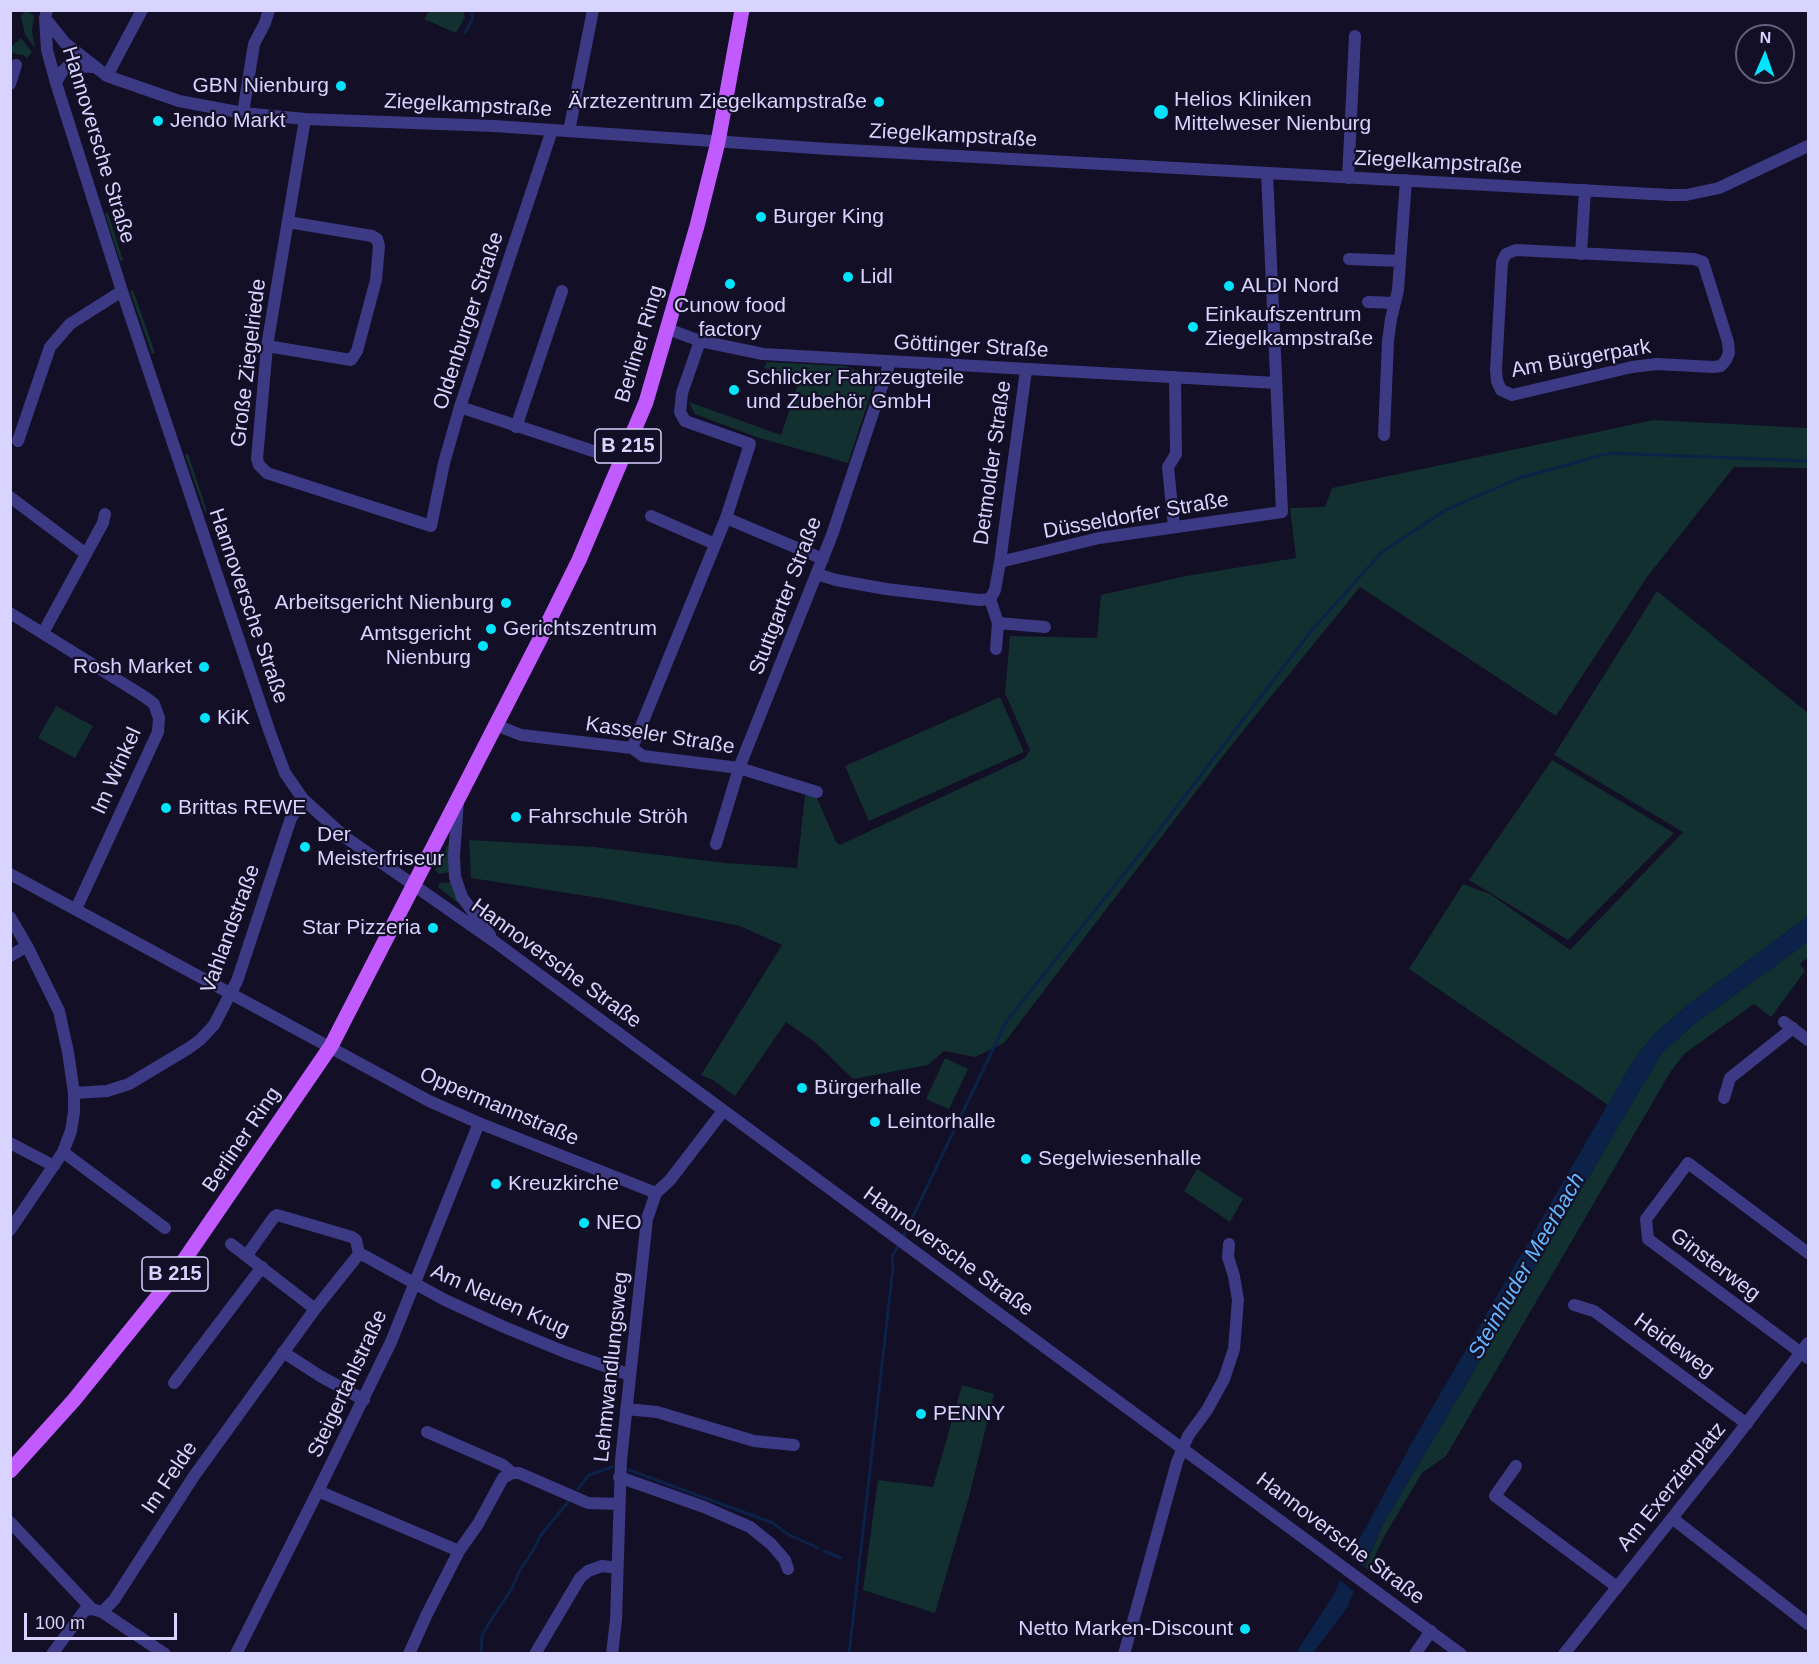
<!DOCTYPE html>
<html>
<head>
<meta charset="utf-8">
<style>
  body { margin:0 }
  #map { position:relative; width:1819px; height:1664px; overflow:hidden; background:#130f26; font-family:Helvetica,sans-serif }
  canvas { display:block }
  .frame { position:absolute; inset:0; border:12px solid #d9d4ff; pointer-events:none }
  .north { position:absolute; left:1735px; top:24px; width:60px; height:60px; box-sizing:border-box; background:#130f26; border:2px solid #625e7d; border-radius:50%; rotate:2deg; font-size:16px; font-weight:700; line-height:24px; text-align:center; color:#d9d4ff }
  .north::after { content:''; display:block; margin:auto; width:21px; height:27px; background:#00e5ff; clip-path:polygon(50% 0,100% 100%,50% 72%,0 100%) }
  .scale { position:absolute; left:24px; top:1613px; width:153px; height:27px; box-sizing:border-box; border:3px solid #d9d4ff; border-top:0; padding-left:8px; font-size:18px; line-height:21px; white-space:nowrap; color:#d9d4ff; -webkit-text-stroke:4px #130f26; paint-order:stroke }
</style>
</head>
<body>
<div id="map">
<canvas width="1819" height="1664"></canvas>
<div class="frame"></div>
<div class="north">N</div>
<div class="scale">100 m</div>
</div>
<script>
const g = document.querySelector('canvas').getContext('2d');
g.lineJoin = 'round';
function fill(path, color) { g.fillStyle = color; g.fill(path, 'evenodd'); }
const shape = rows => new Path2D(rows.map(r => 'M' + r).join(''));
function stroke(path, color, width, dash) { g.strokeStyle = color; g.lineWidth = width; g.lineCap = dash ? 'butt' : 'round'; g.setLineDash(dash || []); g.stroke(path); }
function label(font, color, halo, rows, align = 'center') {
  g.font = font + ' Helvetica,sans-serif'; g.lineWidth = 4.5; g.setLineDash([]); g.textBaseline = 'middle'; g.strokeStyle = halo; g.fillStyle = color; for (const [text, x, y, turn = 0] of rows) {
    g.save(); g.translate(x, y); g.rotate((+turn || 0) * Math.PI / 180); g.textAlign = isNaN(turn) ? turn : align; if (halo) g.strokeText(text, 0, 0); g.fillText(text, 0, 0); g.restore();
  }
}
const green = shape([
  [26,10,34,16,32,31,35,48,25,35,21,16],
  [429,11,463,11,465,17,456,33,424,19],
  [21,38,32,52,27,58,23,55,11,53,11,47],
  [108,213,123,260,120,261,105,214],
  [133,290,155,353,152,354,130,291],
  [767,362,845,366,871,376,875,381,848,463,756,437,695,414,689,402,781,435,800,378,764,368],
  [1654,420,1808,428,1808,468,1734,467,1647,577,1556,716,1360,587,1230,747,1004,1043,975,1057,944,1051,928,1065,853,1079,816,1043,786,1022,735,1096,713,1080,701,1075,782,945,740,926,606,899,471,878,469,840,594,847,726,863,797,868,805,795,816,796,836,842,840,845,1025,758,1030,750,1005,693,1010,636,1097,638,1101,595,1186,576,1296,558,1290,508,1325,507,1332,488],
  [188,454,206,508,206,515,185,455],
  [1657,591,1808,713,1808,916,1690,1003,1653,1035,1633,1061,1608,1105,1409,969,1463,884,1490,894,1570,950,1683,832,1554,755],
  [1000,697,1024,752,869,821,845,766],
  [56,706,93,726,75,758,38,738],
  [1552,760,1674,833,1568,940,1469,880],
  [450,841,451,872,439,874,435,870],
  [453,882,462,906,438,887,440,883],
  [1808,942,1808,957,1800,964,1805,971,1771,1017,1754,1004,1685,1053,1671,1071,1446,1456,1422,1473,1384,1537,1368,1570,1365,1567,1382,1526,1662,1053,1693,1025],
  [945,1058,968,1069,949,1109,926,1099],
  [1197,1169,1243,1199,1230,1222,1184,1191],
  [962,1385,994,1394,969,1497,935,1613,863,1590,878,1480,933,1487]
]);
const water = shape([
  [1808,916,1808,942,1693,1025,1662,1053,1382,1526,1347,1608,1313,1653,1295,1654,1334,1594,1359,1540,1414,1439,1633,1061,1653,1035,1690,1003]
]);
const pier = shape([
  [1348,1556,1367,1569,1356,1593,1338,1579]
]);
const stream = shape([
  [465,33,473,18,471,10],
  [903,1237,1006,1022,1152,839,1311,631,1382,552,1446,510,1519,478,1610,453,1808,461],
  [629,1470,773,1523,789,1535,818,1548],
  [578,1489,589,1475,612,1467],
  [824,1551,841,1558],
  [481,1654,482,1635,491,1620,511,1590,521,1568,531,1554,541,1535,568,1502],
  [849,1654,893,1268,892,1256,900,1243]
]);
const minor = shape([
  [47,10,45,18,47,50,56,83,122,291,270,733,285,773,303,799,345,837,495,942,1461,1654],
  [45,18,65,43,107,76,179,101,243,113,305,119,494,126,829,149,1670,195,1686,195,1719,188,1808,146],
  [107,76,142,10],
  [56,83,61,73,67,67,73,66,93,67],
  [10,84,16,65],
  [243,113,254,44,265,23,269,10],
  [305,119,267,346,257,459,259,465,267,473,431,526,444,463,460,407,552,130],
  [569,131,593,10],
  [1348,178,1355,36],
  [1516,250,1694,259,1703,262,1728,342,1729,353,1726,360,1721,366,1713,367,1657,364,1632,367,1512,395,1501,390,1497,381,1496,370,1502,262,1506,254,1516,250],
  [1581,254,1585,190],
  [1349,259,1400,261],
  [1368,302,1395,303],
  [668,329,700,341,763,354,1276,383],
  [267,346,351,360,357,351,376,280,379,246,377,239,372,236,288,222],
  [1026,370,1000,562,995,590,990,599,998,623,1045,627],
  [460,407,596,452],
  [516,427,562,291],
  [1384,435,1388,341,1391,319,1398,290,1406,180],
  [18,441,50,347,70,324,122,291],
  [10,497,86,554],
  [651,516,715,544],
  [726,518,823,559],
  [1174,527,1168,467,1176,454,1175,377],
  [1000,562,1099,538,1282,512,1267,173],
  [817,574,836,580,886,589,979,600,990,599],
  [10,613,145,697,154,704,159,718,158,732,76,909],
  [43,633,103,523,105,514],
  [996,649,998,623],
  [496,725,521,735,632,748,643,756,739,768,817,792],
  [632,748,726,518,750,444,685,421,680,412,682,393,700,341],
  [458,801,454,856,455,877,462,897,490,935],
  [716,844,739,768,832,535,890,362],
  [10,874,429,1101,479,1123,656,1193],
  [10,917,27,946,59,1011,68,1052,74,1093,74,1112,71,1131,63,1152,10,1230],
  [10,956,27,946],
  [1784,1022,1808,1040],
  [74,1093,107,1091,129,1084,189,1048,200,1040,214,1025,237,981,291,818,303,799],
  [1724,1098,1730,1078,1793,1028],
  [10,1143,54,1166],
  [63,1152,165,1228],
  [231,1244,315,1309],
  [1808,1253,1688,1163,1646,1219,1648,1239,1808,1358],
  [359,1254,363,1255,445,1300,504,1327,565,1352,630,1375],
  [247,1255,274,1217,277,1215,352,1237,356,1240,359,1254],
  [1574,1305,1594,1311,1747,1424],
  [283,1352,320,1376,364,1400],
  [174,1383,262,1267],
  [626,1409,657,1412,754,1441,794,1445],
  [427,1432,503,1465,512,1473],
  [1516,1466,1495,1496,1617,1587],
  [619,1477,704,1507,750,1527,771,1544,785,1560,788,1569],
  [318,1491,459,1551],
  [1672,1518,1808,1624],
  [10,1522,92,1609],
  [102,1612,165,1654],
  [52,1654,85,1610,92,1609,102,1612,114,1600,194,1476,315,1309,359,1254],
  [236,1654,318,1491,391,1342,479,1123],
  [409,1654,426,1616,459,1551,478,1524,503,1478,512,1473,519,1473,588,1503,619,1504],
  [535,1654,580,1578,588,1571,602,1566,617,1568],
  [612,1654,616,1620,621,1460,647,1219,656,1193,670,1180,723,1111],
  [1124,1654,1177,1462,1188,1436,1207,1410,1224,1379,1234,1349,1238,1300,1234,1276,1228,1257,1229,1244],
  [1415,1654,1431,1631],
  [1564,1654,1727,1449,1808,1343]
]);
const major = shape([
  [10,1471,74,1400,167,1285,331,1046,539,641,579,560,646,402,697,226,718,142,742,10]
]);
const markers = [
  [341,86,6,"#00e5ff"],
  [879,102,6,"#00e5ff"],
  [1161,112,8,"#00e5ff"],
  [158,121,6,"#00e5ff"],
  [761,217,6,"#00e5ff"],
  [848,277,6,"#00e5ff"],
  [730,284,6,"#00e5ff"],
  [1229,286,6,"#00e5ff"],
  [1193,327,6,"#00e5ff"],
  [734,390,6,"#00e5ff"],
  [506,603,6,"#00e5ff"],
  [491,629,6,"#00e5ff"],
  [483,646,6,"#00e5ff"],
  [204,667,6,"#00e5ff"],
  [205,718,6,"#00e5ff"],
  [166,808,6,"#00e5ff"],
  [516,817,6,"#00e5ff"],
  [305,847,6,"#00e5ff"],
  [433,928,6,"#00e5ff"],
  [802,1088,6,"#00e5ff"],
  [875,1122,6,"#00e5ff"],
  [1026,1159,6,"#00e5ff"],
  [496,1184,6,"#00e5ff"],
  [584,1223,6,"#00e5ff"],
  [921,1414,6,"#00e5ff"],
  [1245,1629,6,"#00e5ff"]
];
const shields = [
  [628,446,66],
  [175,1274,66]
];
const shieldNames = [
  ["B 215",628,446],
  ["B 215",175,1274]
];
const poiNames = [
  ["GBN Nienburg",329,86,"right"],
  ["Helios Kliniken",1174,100],
  ["Mittelweser Nienburg",1174,124],
  ["Ärztezentrum Ziegelkampstraße",867,102,"right"],
  ["Jendo Markt",170,121],
  ["Burger King",773,217],
  ["Lidl",860,277],
  ["ALDI Nord",1241,286],
  ["Cunow food",730,306,"center"],
  ["factory",730,330,"center"],
  ["Einkaufszentrum",1205,315],
  ["Ziegelkampstraße",1205,339],
  ["Schlicker Fahrzeugteile",746,378],
  ["und Zubehör GmbH",746,402],
  ["Arbeitsgericht Nienburg",494,603,"right"],
  ["Gerichtszentrum",503,629],
  ["Amtsgericht",471,634,"right"],
  ["Nienburg",471,658,"right"],
  ["Rosh Market",192,667,"right"],
  ["KiK",217,718],
  ["Brittas REWE",178,808],
  ["Fahrschule Ströh",528,817],
  ["Der",317,835],
  ["Meisterfriseur",317,859],
  ["Star Pizzeria",421,928,"right"],
  ["Bürgerhalle",814,1088],
  ["Leintorhalle",887,1122],
  ["Segelwiesenhalle",1038,1159],
  ["Kreuzkirche",508,1184],
  ["NEO",596,1223],
  ["PENNY",933,1414],
  ["Netto Marken-Discount",1233,1629,"right"]
];
const streetNames = [
  ["Ziegelkampstraße",468,106,3],
  ["Ziegelkampstraße",953,136,3],
  ["Hannoversche Straße",98,145,73],
  ["Ziegelkampstraße",1438,163,3],
  ["Oldenburger Straße",469,321,-72],
  ["Berliner Ring",640,344,-73],
  ["Göttinger Straße",971,347,3],
  ["Am Bürgerpark",1581,359,-10],
  ["Große Ziegelriede",249,363,-83],
  ["Detmolder Straße",993,463,-82],
  ["Düsseldorfer Straße",1136,516,-10],
  ["Stuttgarter Straße",786,596,-69],
  ["Hannoversche Straße",248,606,71],
  ["Kasseler Straße",660,736,9],
  ["Im Winkel",117,771,-66],
  ["Vahlandstraße",231,929,-70],
  ["Hannoversche Straße",556,964,36],
  ["Oppermannstraße",499,1107,23],
  ["Berliner Ring",242,1140,-56],
  ["Hannoversche Straße",948,1252,36],
  ["Ginsterweg",1715,1265,37],
  ["Am Neuen Krug",500,1301,24],
  ["Heideweg",1674,1346,36],
  ["Lehmwandlungsweg",612,1367,-84],
  ["Steigertahlstraße",348,1384,-65],
  ["Im Felde",170,1478,-56],
  ["Am Exerzierplatz",1672,1487,-51],
  ["Hannoversche Straße",1340,1539,37]
];
const waterNames = [
  ["Steinhuder Meerbach",1527,1266,-60]
];
fill(green, '#12302f');
fill(water, '#0c2248');
fill(pier, '#130f26');
stroke(stream, '#0c2248', 3);
stroke(minor, '#3d3a85', 12);
stroke(major, '#c25bff', 15);
for (const [x, y, r, color] of markers) { const dot = new Path2D(); dot.arc(x, y, r, 0, 2 * Math.PI); g.fillStyle = color; g.fill(dot); stroke(dot, '#130f26', 2); }
for (const [x, y, w] of shields) { const box = new Path2D(); box.roundRect(x - w / 2, y - 17, w, 34, 4.5); g.fillStyle = '#130f26'; g.fill(box); stroke(box, '#d9d4ff', 1.5); }
label('bold 20px', '#d9d4ff', null, shieldNames);
label('21px', '#d9d4ff', '#130f26', poiNames, 'left');
label('21px', '#d9d4ff', '#130f26', streetNames);
label('italic 22px', '#62b6ff', '#130f26', waterNames);
</script>
</body>
</html>
